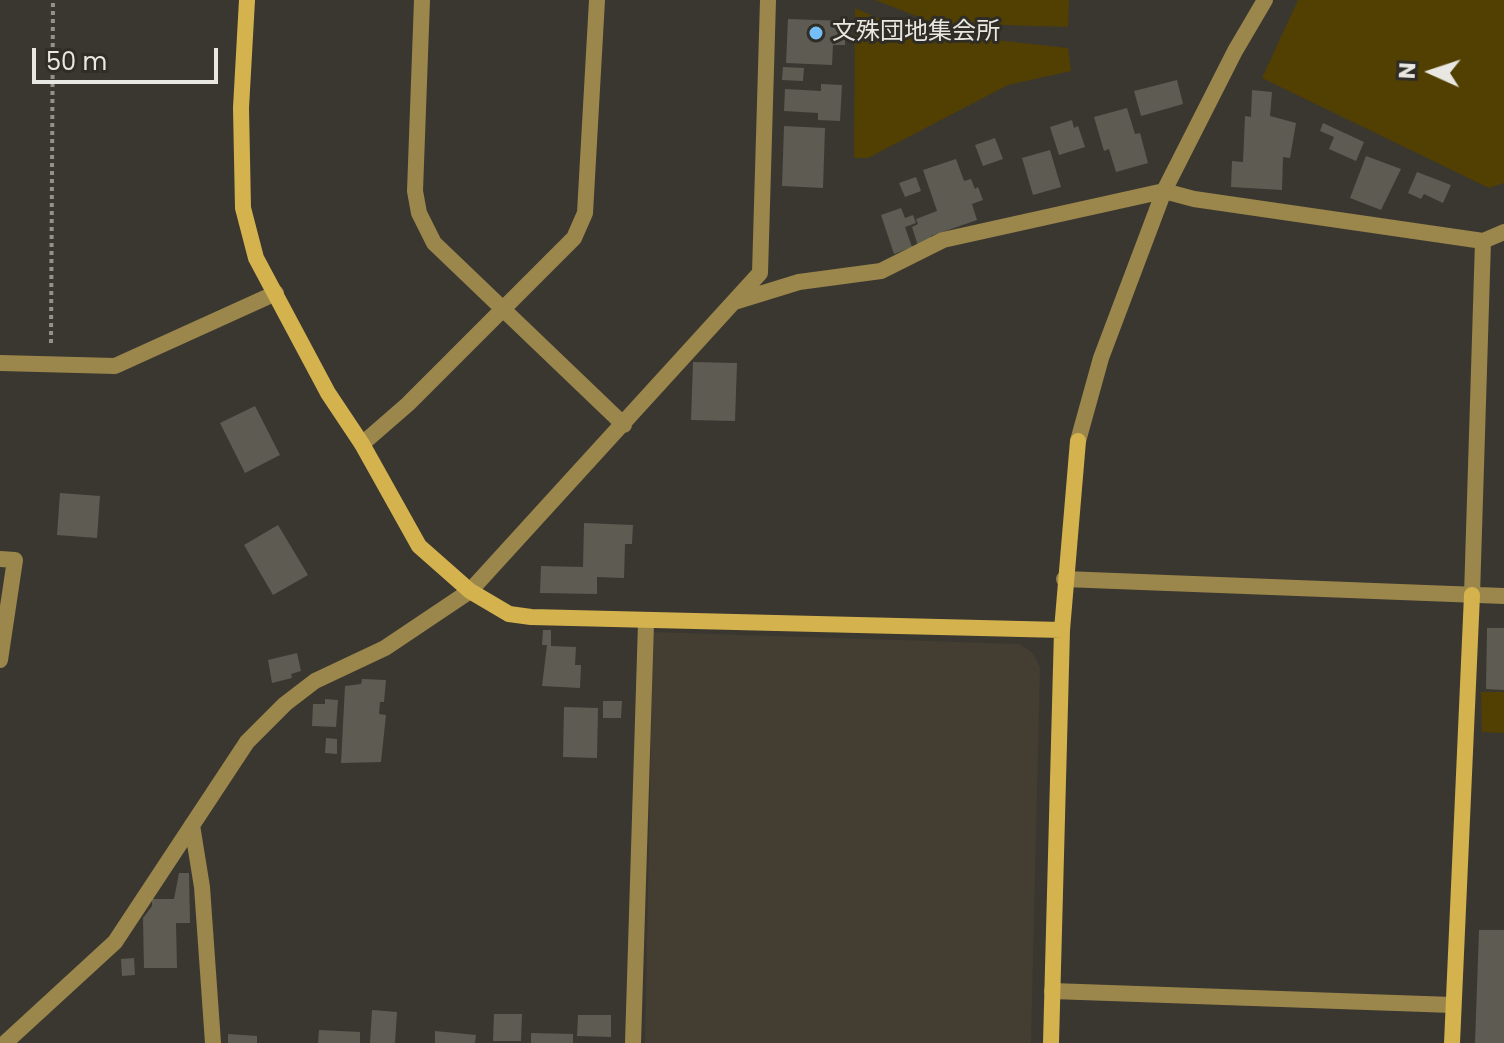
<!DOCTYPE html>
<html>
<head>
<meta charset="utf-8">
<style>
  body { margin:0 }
  #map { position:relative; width:1504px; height:1043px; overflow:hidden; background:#3a3730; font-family:Poppins,sans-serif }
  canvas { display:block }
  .north { position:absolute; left:1392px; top:32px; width:80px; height:80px; -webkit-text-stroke:6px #2f2d26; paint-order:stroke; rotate:273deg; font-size:22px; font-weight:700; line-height:32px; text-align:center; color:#e9e7e2 }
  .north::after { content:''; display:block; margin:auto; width:28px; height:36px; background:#e9e7e2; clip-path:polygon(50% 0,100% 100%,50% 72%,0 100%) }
  .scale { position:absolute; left:32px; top:48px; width:186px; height:36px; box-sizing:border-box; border:4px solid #e9e7e2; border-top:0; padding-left:10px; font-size:24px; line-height:28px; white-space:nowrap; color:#e9e7e2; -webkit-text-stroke:6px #2f2d26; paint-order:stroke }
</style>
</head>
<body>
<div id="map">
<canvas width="1504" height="1043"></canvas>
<div class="north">N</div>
<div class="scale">50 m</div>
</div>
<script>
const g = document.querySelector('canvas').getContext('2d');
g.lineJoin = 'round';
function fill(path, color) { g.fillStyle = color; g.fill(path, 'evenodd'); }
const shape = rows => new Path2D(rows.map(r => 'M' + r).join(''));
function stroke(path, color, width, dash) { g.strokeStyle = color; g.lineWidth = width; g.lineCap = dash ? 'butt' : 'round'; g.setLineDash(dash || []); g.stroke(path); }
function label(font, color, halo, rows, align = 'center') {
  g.font = font + ' Poppins,"Noto Sans JP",sans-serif'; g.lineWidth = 6; g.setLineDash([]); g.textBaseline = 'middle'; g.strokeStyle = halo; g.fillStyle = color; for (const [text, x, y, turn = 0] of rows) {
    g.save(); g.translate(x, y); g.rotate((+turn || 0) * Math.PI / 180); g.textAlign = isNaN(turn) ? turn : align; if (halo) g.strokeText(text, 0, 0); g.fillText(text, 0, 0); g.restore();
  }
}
const built = shape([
  [653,632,1020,644,1033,653,1040,667,1031,1043,645,1043]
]);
const green = shape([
  [875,0,1069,0,1068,27,934,23],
  [1298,0,1504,0,1504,183,1489,188,1262,78],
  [855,8,904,30,1068,48,1071,71,1008,85,868,158,854,158],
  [1481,692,1504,692,1504,733,1482,732]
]);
const building = shape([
  [788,19,846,21,845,45,833,45,832,65,786,63],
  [783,67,804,68,803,81,782,80],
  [1177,80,1183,104,1141,116,1134,91],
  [821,84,842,85,840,121,818,120,818,113,784,111,785,89,821,91],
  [1252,90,1272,92,1270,116,1296,123,1290,158,1283,157,1282,190,1231,187,1232,161,1243,162,1245,116,1251,117],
  [1127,108,1135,134,1140,133,1148,163,1116,172,1109,149,1104,151,1094,117],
  [1072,120,1074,128,1078,126,1085,147,1059,155,1050,127],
  [1323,123,1364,142,1356,161,1329,149,1334,137,1320,131],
  [784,126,825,128,823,188,782,186],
  [995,138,1003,159,983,166,975,145],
  [1050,150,1061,187,1033,195,1022,158],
  [1366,156,1401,169,1381,210,1350,198],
  [956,159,964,181,971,179,975,189,978,187,983,200,972,204,977,220,931,236,932,241,918,246,912,227,918,224,916,219,937,211,923,170],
  [1417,172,1451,185,1443,203,1424,194,1421,199,1408,193],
  [916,177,921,191,905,197,899,183],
  [901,208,905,218,913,215,916,223,905,227,912,247,894,254,881,215],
  [693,362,737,363,735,421,691,420],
  [255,406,280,455,245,473,220,423],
  [60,493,100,496,97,538,57,535],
  [584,523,633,525,632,544,625,544,624,578,597,577,597,594,540,593,541,566,583,567],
  [278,525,308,575,273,595,244,545],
  [1487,628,1504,628,1504,690,1486,689],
  [543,630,551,630,551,646,576,647,575,665,581,665,580,688,542,686,547,645,542,645],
  [297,653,301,671,291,674,292,678,272,683,268,660],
  [362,679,386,680,384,702,380,702,379,714,386,715,381,762,341,763,345,686,361,684],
  [325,699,338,700,336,727,312,726,313,704,325,704],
  [603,701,622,701,621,718,603,718],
  [564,707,598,708,597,758,563,757],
  [326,738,337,739,337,754,325,753],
  [179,873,189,873,190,923,176,923,177,968,144,968,143,918,152,906,152,899,174,899],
  [1479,930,1504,930,1504,1043,1475,1043],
  [134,958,135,975,122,976,121,959],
  [372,1010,397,1012,395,1043,370,1043],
  [494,1014,522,1014,521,1041,493,1041],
  [578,1015,611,1015,611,1037,577,1036],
  [319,1030,360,1032,360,1043,318,1043],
  [435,1031,476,1035,475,1043,435,1043],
  [531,1033,573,1034,573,1043,531,1043],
  [228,1034,257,1036,257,1043,228,1043]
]);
const path = shape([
  [51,343,53,0]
]);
const street = shape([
  [422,0,415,191,419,213,434,243,624,425],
  [734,302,799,282,881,271,943,240,1164,191,1194,199,1483,241,1504,232],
  [0,363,115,366,276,293],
  [1078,441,1101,358,1164,191,1235,51,1265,0],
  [362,444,408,404,574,238,585,213,597,0],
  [0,559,15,560,0,660],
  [1064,579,1504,596],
  [1472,595,1483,241],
  [192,825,202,887,213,1043],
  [1052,991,1453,1005],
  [5,1043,115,942,247,742,285,704,315,681,385,648,470,591,760,273,768,0],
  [633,1043,646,623]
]);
const secondary = shape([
  [247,0,241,108,243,208,256,258,328,393,362,444,419,546,470,591,509,614,531,617,1062,630],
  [1051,1043,1062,630,1078,441],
  [1452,1043,1472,595]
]);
const markers = [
  [816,33,8,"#74c0f6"]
];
const poiNames = [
  ["文殊団地集会所",832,33]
];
fill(built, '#433e31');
fill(green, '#514001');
fill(building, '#5e5b53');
stroke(path, '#94918b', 4, [4, 4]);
stroke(street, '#9b864b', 16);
stroke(secondary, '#d4b24e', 16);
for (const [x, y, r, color] of markers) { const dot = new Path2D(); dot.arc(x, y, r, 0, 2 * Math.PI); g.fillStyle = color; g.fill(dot); stroke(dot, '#2f2d26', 3); }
label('24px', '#e9e7e2', '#2f2d26', poiNames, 'left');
</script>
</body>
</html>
